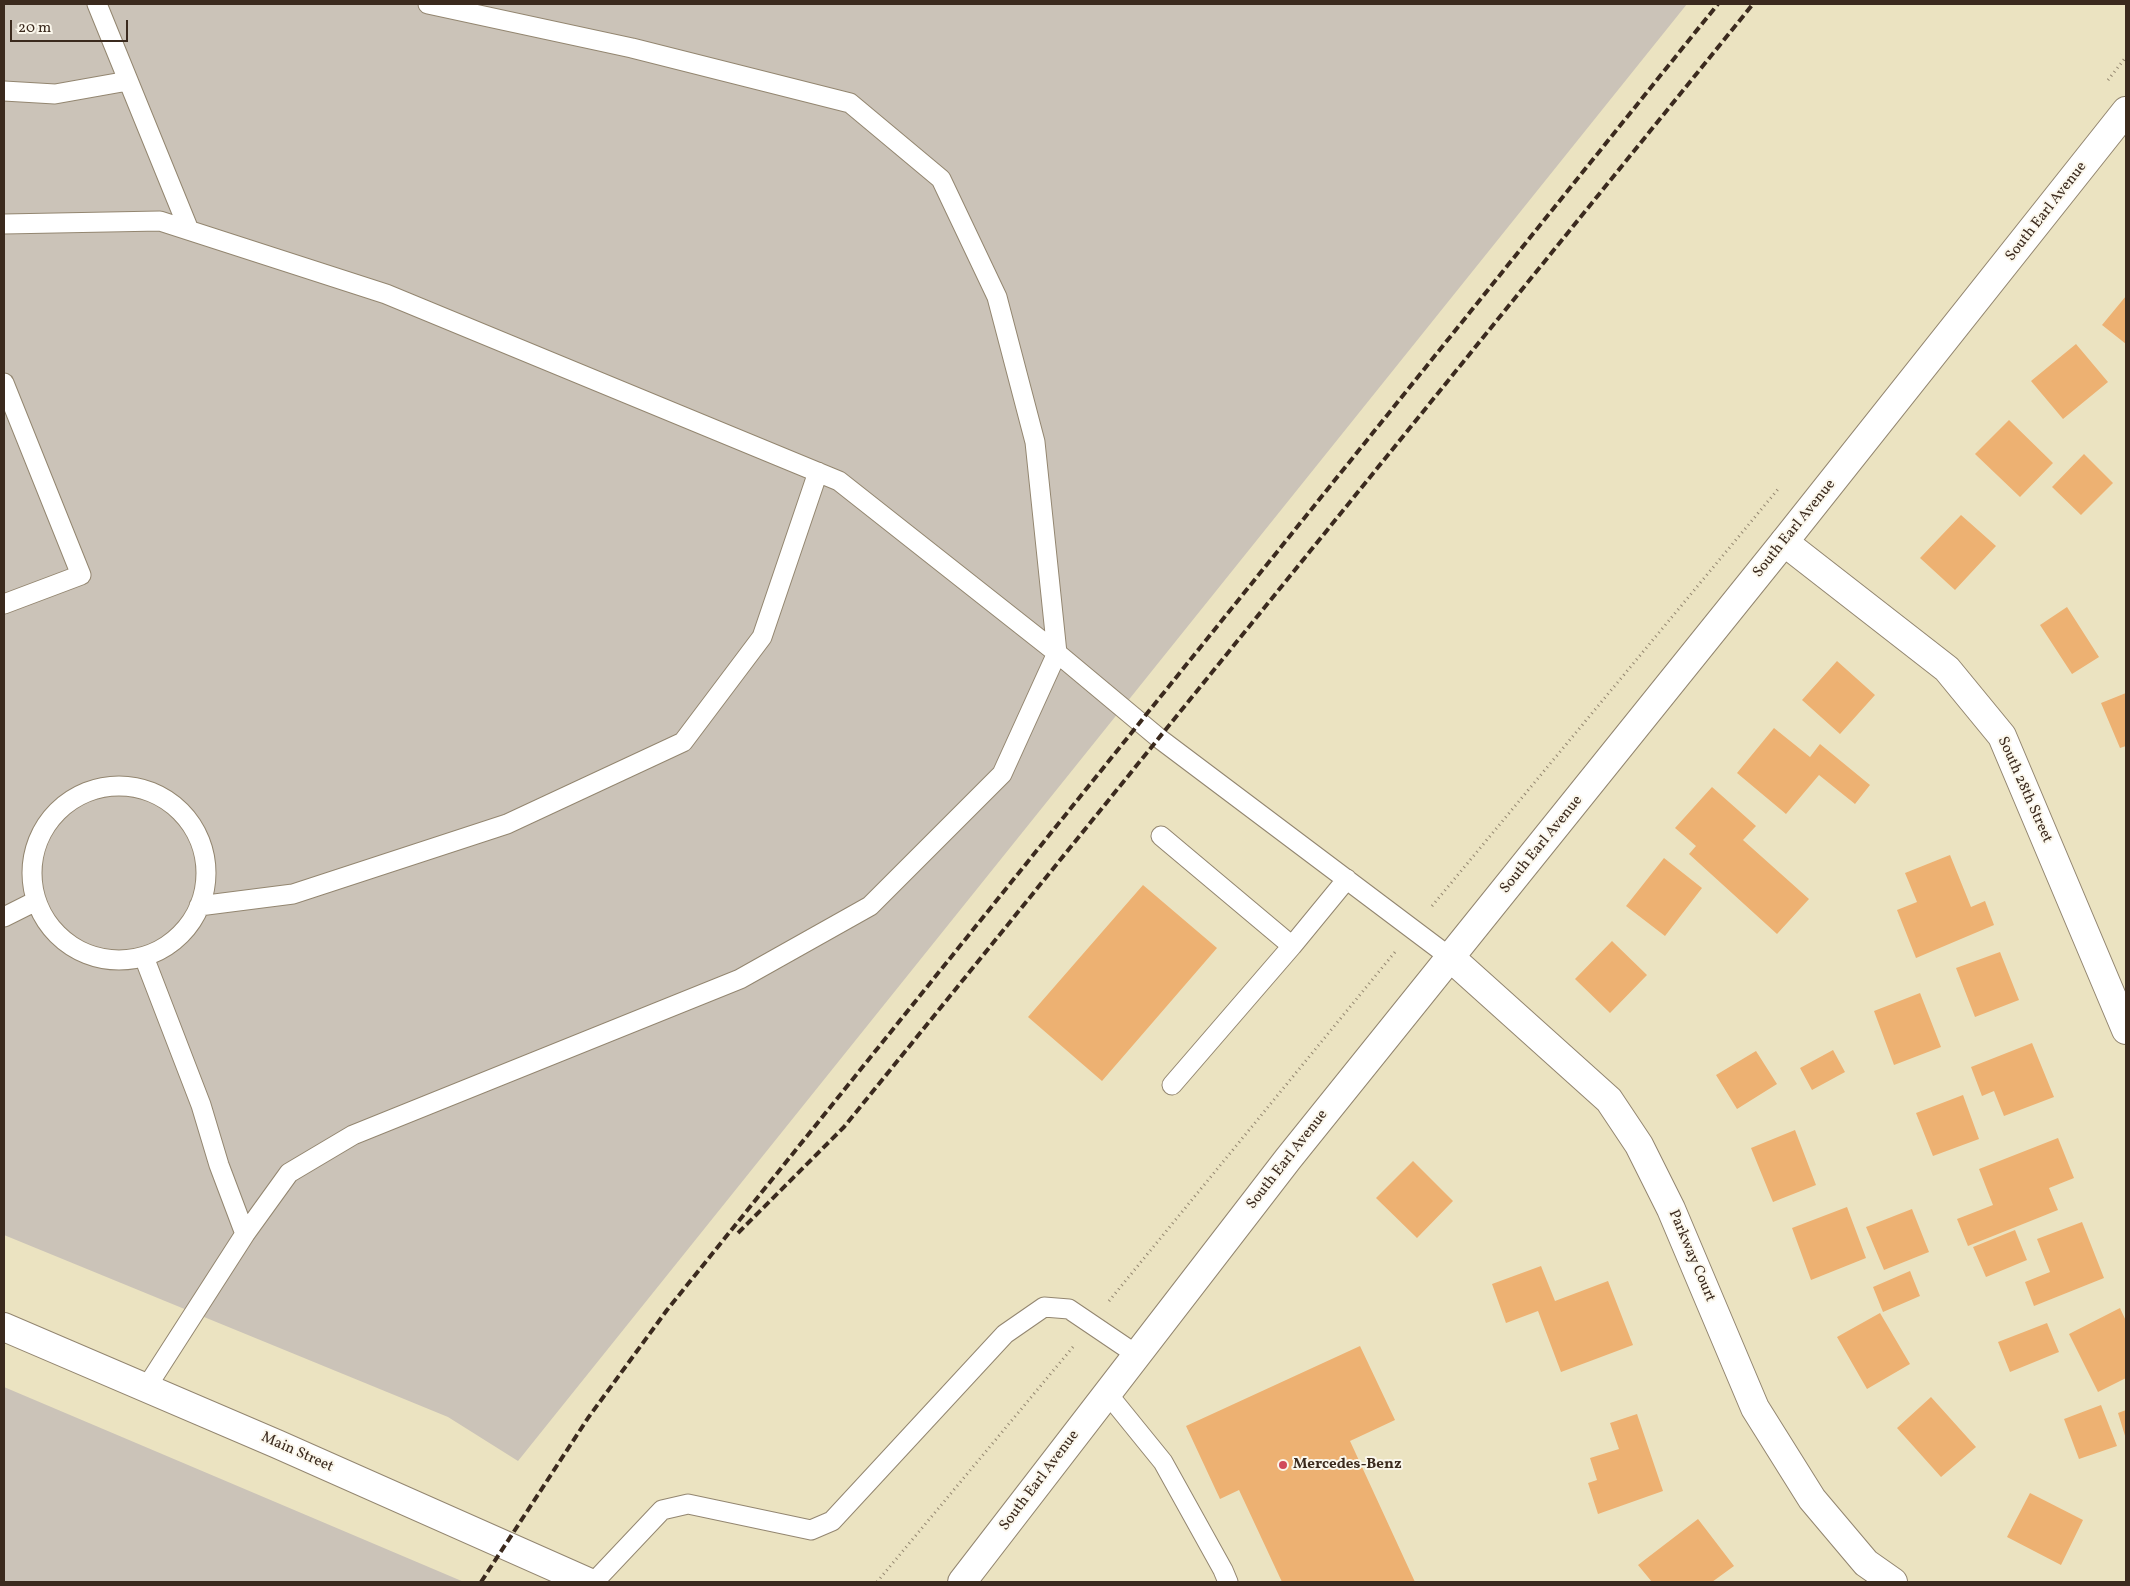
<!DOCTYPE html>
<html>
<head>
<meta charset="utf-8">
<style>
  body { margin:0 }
  #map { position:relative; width:2130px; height:1586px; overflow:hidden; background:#ebe3c1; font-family:Vollkorn,serif }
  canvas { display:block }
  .frame { position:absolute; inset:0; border:5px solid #3b2a1e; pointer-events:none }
  .scale { position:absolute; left:10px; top:20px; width:118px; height:22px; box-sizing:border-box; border:2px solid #3b2a1e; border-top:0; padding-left:6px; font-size:15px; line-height:18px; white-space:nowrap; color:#3b2a1e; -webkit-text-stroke:4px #fbf7ec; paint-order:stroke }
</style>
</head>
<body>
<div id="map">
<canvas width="2130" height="1586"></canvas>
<div class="frame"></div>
<div class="scale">20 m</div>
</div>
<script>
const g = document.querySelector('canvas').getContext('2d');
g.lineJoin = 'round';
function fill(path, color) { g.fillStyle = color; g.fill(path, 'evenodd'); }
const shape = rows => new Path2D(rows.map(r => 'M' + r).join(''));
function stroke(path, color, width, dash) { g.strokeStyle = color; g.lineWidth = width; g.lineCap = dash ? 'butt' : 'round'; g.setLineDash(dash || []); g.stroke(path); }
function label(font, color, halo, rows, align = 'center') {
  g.font = font + ' Vollkorn,serif'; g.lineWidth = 4; g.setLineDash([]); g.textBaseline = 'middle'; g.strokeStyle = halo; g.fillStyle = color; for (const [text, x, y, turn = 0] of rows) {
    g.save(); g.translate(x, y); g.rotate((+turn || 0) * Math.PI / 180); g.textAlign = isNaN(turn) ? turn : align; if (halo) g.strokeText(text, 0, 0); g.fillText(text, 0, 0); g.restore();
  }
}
const industrial = shape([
  [4,4,1687,4,518,1461,448,1417,4,1235],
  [4,1387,431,1568,464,1582,4,1582]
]);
const building = shape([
  [2126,296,2126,344,2102,325],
  [2076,344,2108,382,2063,419,2031,381],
  [2009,420,2053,463,2020,497,1975,454],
  [2084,454,2113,483,2081,515,2052,487],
  [1961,515,1996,546,1955,590,1920,558],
  [2067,607,2099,657,2072,674,2040,625],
  [1837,661,1875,695,1840,734,1802,700],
  [2126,693,2126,746,2120,748,2101,703],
  [1774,728,1810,757,1820,744,1870,785,1855,804,1819,775,1786,814,1737,773],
  [1712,787,1756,826,1743,840,1809,899,1777,934,1689,854,1696,846,1675,828],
  [1950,855,1971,907,1985,901,1994,925,1916,958,1897,910,1917,902,1905,873],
  [1664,858,1702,888,1665,936,1626,906],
  [1143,885,1217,948,1102,1081,1028,1017],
  [1612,941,1647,975,1610,1013,1575,979],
  [2000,952,2019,1000,1975,1017,1956,968],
  [1920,993,1941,1047,1894,1065,1874,1011],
  [2032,1043,2054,1097,2004,1116,1994,1091,1982,1096,1971,1067],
  [1833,1050,1845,1072,1812,1090,1800,1068],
  [1756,1051,1777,1084,1737,1109,1716,1075],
  [1963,1095,1979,1139,1933,1156,1916,1113],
  [1795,1130,1816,1185,1773,1202,1751,1148],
  [2058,1138,2074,1178,2049,1188,2058,1210,1968,1246,1957,1219,1993,1205,1979,1169],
  [1413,1161,1453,1201,1417,1238,1376,1198],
  [1847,1207,1866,1258,1811,1280,1792,1228],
  [1912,1209,1929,1252,1884,1270,1866,1227],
  [2082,1222,2104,1278,2034,1306,2025,1282,2050,1272,2037,1239],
  [2015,1230,2027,1260,1986,1277,1973,1247],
  [1541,1266,1555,1301,1608,1281,1633,1345,1561,1372,1538,1311,1506,1323,1492,1284],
  [1910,1271,1920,1296,1883,1312,1873,1287],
  [2120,1308,2126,1321,2126,1378,2098,1392,2069,1334],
  [1880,1313,1910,1364,1867,1389,1837,1337],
  [2047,1323,2059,1352,2010,1372,1998,1342],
  [1360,1346,1395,1420,1350,1441,1415,1582,1282,1582,1239,1490,1220,1499,1186,1426],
  [1931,1397,1976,1447,1941,1477,1897,1428],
  [2101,1405,2117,1446,2079,1459,2064,1419],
  [2126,1410,2126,1439,2118,1413],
  [1637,1414,1663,1491,1598,1514,1588,1483,1597,1480,1590,1458,1619,1449,1610,1423],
  [2030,1493,2083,1520,2061,1565,2007,1537],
  [1698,1519,1734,1566,1712,1582,1652,1582,1638,1565]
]);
const path = shape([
  [2108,80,2126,57],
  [1432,906,1779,488],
  [1109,1301,1395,952],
  [877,1582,1073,1347]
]);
const service = shape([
  [97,4,189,230],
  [428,4,632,48,850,103,941,179,997,297,1035,442,1057,653],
  [4,91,55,94,128,81],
  [4,224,160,221,386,294,839,481,1057,653],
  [4,383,81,575,4,604],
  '32 873a87 87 0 1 1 174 0a87 87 0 1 1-174 0Z',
  [1161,836,1292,946],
  [199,906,293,894,507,824,683,742,762,637,818,472],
  [4,917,36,901],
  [144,957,201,1105,219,1165,245,1234,146,1388],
  [1172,1085,1292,946,1347,879],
  [245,1234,289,1173,353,1135,740,979,870,906,1002,774,1057,653,1160,739,1451,958],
  [1107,1393,1163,1462,1223,1570,1228,1582],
  [594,1582,662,1510,688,1504,811,1530,832,1521,1005,1334,1044,1307,1069,1309,1137,1355]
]);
const minor = shape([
  [1784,542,1947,669,2002,736,2126,1030],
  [1451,958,1609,1100,1639,1145,1671,1209,1755,1408,1812,1499,1866,1563,1893,1582]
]);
const tertiary = shape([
  [962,1582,1288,1159,1784,542,2126,111]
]);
const secondary = shape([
  [4,1327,277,1444,588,1582]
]);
const rail = shape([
  [738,1233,844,1127,1753,4],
  [481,1582,588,1418,667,1310,1718,4]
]);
const markers = [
  [1283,1465,5,"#d1495b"]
];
const streetNames = [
  ["South Earl Avenue",2047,212,-52],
  ["South Earl Avenue",1795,529,-51],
  ["South 28th Street",2024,790,66],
  ["South Earl Avenue",1542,845,-51],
  ["South Earl Avenue",1288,1160,-52],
  ["Parkway Court",1691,1256,67],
  ["Main Street",297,1453,24],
  ["South Earl Avenue",1040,1481,-53]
];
const poiNames = [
  ["Mercedes-Benz",1293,1465]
];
fill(industrial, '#cbc3b8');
fill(building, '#edb172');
stroke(service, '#938670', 21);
stroke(minor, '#938670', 30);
stroke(tertiary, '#938670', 30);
stroke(secondary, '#938670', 30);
stroke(path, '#938670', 3, [1, 4]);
stroke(service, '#fff', 19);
stroke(minor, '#fff', 28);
stroke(tertiary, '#fff', 28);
stroke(secondary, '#fff', 28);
stroke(rail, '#3b2a1e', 4, [8, 4]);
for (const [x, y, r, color] of markers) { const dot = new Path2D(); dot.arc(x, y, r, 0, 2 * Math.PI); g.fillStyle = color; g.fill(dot); stroke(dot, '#fbf7ec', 2); }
label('15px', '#3b2a1e', '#fbf7ec', streetNames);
label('bold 15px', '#3b2a1e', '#fbf7ec', poiNames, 'left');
</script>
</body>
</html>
